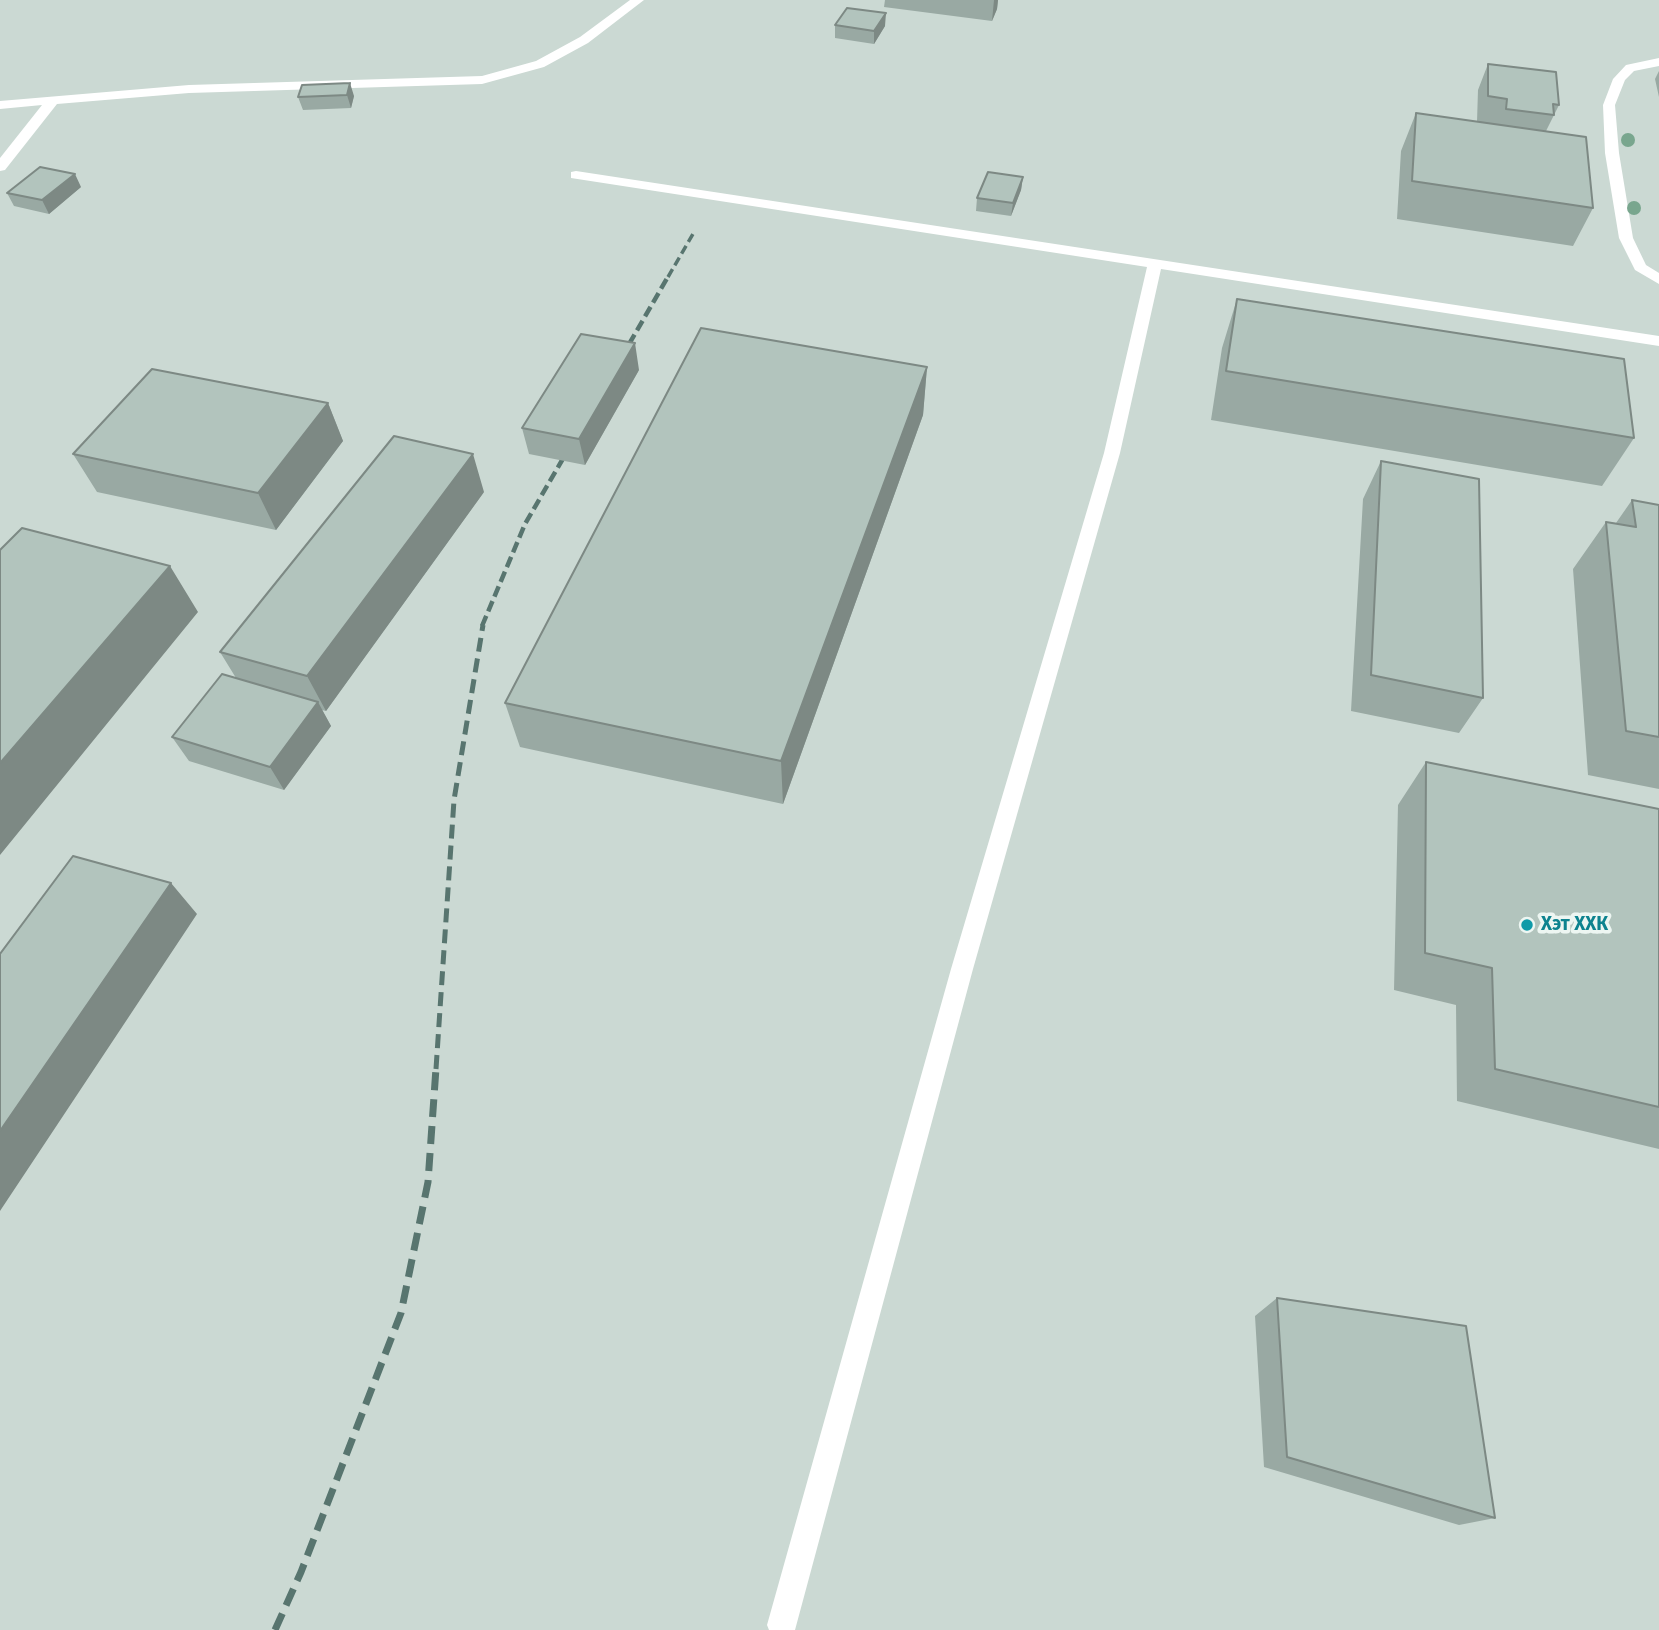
<!DOCTYPE html>
<html>
<head>
<meta charset="utf-8">
<style>
  body { margin:0 }
  canvas { display:block; background:#dce9e4 }
</style>
</head>
<body>
<canvas width="1659" height="1630"></canvas>
<script>
const g = document.querySelector('canvas').getContext('2d');
g.lineJoin = 'round';
function fill(path, color) { g.fillStyle = color; g.fill(path, 'evenodd'); }
const shape = rows => new Path2D(rows.map(r => 'M' + r).join(''));
function stroke(path, color, width, dash) { g.strokeStyle = color; g.lineWidth = width; g.lineCap = dash ? 'butt' : 'round'; g.setLineDash(dash || []); g.stroke(path); }
function label(font, color, halo, rows, align = 'center') {
  g.font = font + ' "Fira Sans",sans-serif'; g.lineWidth = 7; g.setLineDash([]); g.textBaseline = 'middle'; g.strokeStyle = halo; g.fillStyle = color; for (const [text, x, y, turn = 0] of rows) {
    g.save(); g.translate(x, y); g.rotate((+turn || 0) * Math.PI / 180); g.textAlign = isNaN(turn) ? turn : align; if (halo) g.strokeText(text, 0, 0); g.fillText(text, 0, 0); g.restore();
  }
}
const built = shape([
  [0,0,1659,0,1659,1630,0,1630]
]);
const lane = shape([
  [630,0,644,0,588,43,544,67,482,84,189,93,57,104,5,170,0,171,0,158,42,105,0,109,0,101,189,85,482,76,536,61,580,37,630,0],
  [1659,58,1659,66,1634,71,1625,80,1615,105,1619,153,1633,238,1646,265,1659,273,1659,284,1635,270,1619,238,1605,153,1603,105,1613,79,1626,65,1659,58],
  [576,171,1659,336,1659,346,1161,269,1120,453,973,969,795,1630,769,1630,767,1625,951,969,1104,453,1147,267,571,178,571,172,576,171]
]);
const railFar3 = shape([
  [668,277,693,234]
]);
const railFar2 = shape([
  [621,358,669,275],
  [482,626,525,524,572,443]
]);
const railFar1 = shape([
  [436,1069,454,800,483,625]
]);
const rail = shape([
  [275,1630,301,1572,401,1313,428,1182,436,1068]
]);
const trees = [
  [1628,140],
  [1634,208]
];
const wall = shape([
  [885,0,998,0,997,9,992,21,884,7],
  [835,25,885,26,874,44,835,38],
  [1488,64,1559,105,1546,131,1593,208,1573,246,1397,219,1401,151,1416,113,1477,122,1478,90],
  [1659,71,1659,97,1655,79],
  [302,85,354,96,351,108,303,110,298,97],
  [1023,177,1021,190,1011,216,976,211,977,198],
  [81,187,49,214,14,206,7,193],
  [1237,299,1634,438,1602,486,1211,420,1222,348],
  [927,367,923,415,783,804,520,747,505,703],
  [639,370,585,465,529,454,522,428],
  [328,403,343,441,276,530,97,492,73,454],
  [1381,461,1483,698,1459,733,1351,711,1363,499],
  [484,492,326,711,322,710,331,726,284,790,189,761,172,737,236,678,220,652],
  [1632,500,1659,505,1659,789,1588,775,1573,569,1606,522,1616,523],
  [1426,762,1659,809,1659,1149,1457,1101,1456,1005,1394,990,1398,805],
  [1277,1298,1495,1518,1459,1525,1264,1467,1255,1316]
]);
const shadedWall = shape([
  [994,0,998,0,997,9,992,21],
  [886,13,885,26,874,44,874,31],
  [350,83,354,96,351,108,347,95],
  [75,174,81,187,49,214,42,200],
  [1023,177,1021,190,1011,216,1013,203],
  [635,343,639,370,585,465,579,439],
  [927,367,923,415,783,804,781,761],
  [328,403,343,441,276,530,258,493],
  [473,454,484,492,326,711,307,676],
  [170,566,198,612,0,855,0,763],
  [318,702,331,726,284,790,270,767],
  [171,883,197,914,0,1211,0,1131]
]);
const building = shape([
  [847,8,886,13,874,31,835,25,847,8],
  [1488,64,1556,72,1559,105,1553,104,1554,115,1506,109,1507,99,1488,96,1488,64],
  [350,83,347,95,298,97,302,85,350,83],
  [1416,113,1586,137,1593,208,1412,181,1416,113],
  [40,167,75,174,42,200,7,193,40,167],
  [988,172,1023,177,1013,203,977,198,988,172],
  [1237,299,1624,359,1634,438,1226,371,1237,299],
  [701,328,927,367,781,761,505,703,701,328],
  [581,334,635,343,579,439,522,428,581,334],
  [152,369,328,403,258,493,73,454,152,369],
  [394,436,473,454,307,676,220,652,394,436],
  [1381,461,1479,479,1483,698,1371,675,1381,461],
  [1632,500,1659,505,1659,737,1626,731,1606,522,1636,527,1632,500],
  [22,528,170,566,0,763,0,550,22,528],
  [222,674,318,702,270,767,172,737,222,674],
  [1426,762,1659,809,1659,1107,1495,1069,1492,968,1425,953,1426,762],
  [73,856,171,883,0,1131,0,954,73,856],
  [1277,1298,1466,1326,1495,1518,1287,1457,1277,1298]
]);
const markers = [
  [1527,925,7,"#0f9aa8"]
];
const cultureNames = [
  ["Хэт ХХК",1541,925]
];
fill(built, '#cbd9d3');
fill(lane, '#fff');
stroke(railFar3, '#58756f', 3.5, [9, 4.5]);
stroke(railFar2, '#58756f', 4.5, [11, 5]);
stroke(railFar1, '#58756f', 5, [14, 7]);
stroke(rail, '#58756f', 7, [18, 9]);
g.fillStyle = '#79a68e';
for (const [x, y] of trees) { g.beginPath(); g.arc(x, y, 7, 0, 2 * Math.PI); g.fill(); }
fill(wall, '#99a9a3');
fill(shadedWall, '#7d8984');
fill(building, '#b2c4bd');
stroke(building, '#7d8984', 2);
for (const [x, y, r, color] of markers) { const dot = new Path2D(); dot.arc(x, y, r, 0, 2 * Math.PI); g.fillStyle = color; g.fill(dot); stroke(dot, '#edf6f2', 2.5); }
label('bold 19px', '#0d838f', '#edf6f2', cultureNames, 'left');
</script>
</body>
</html>
